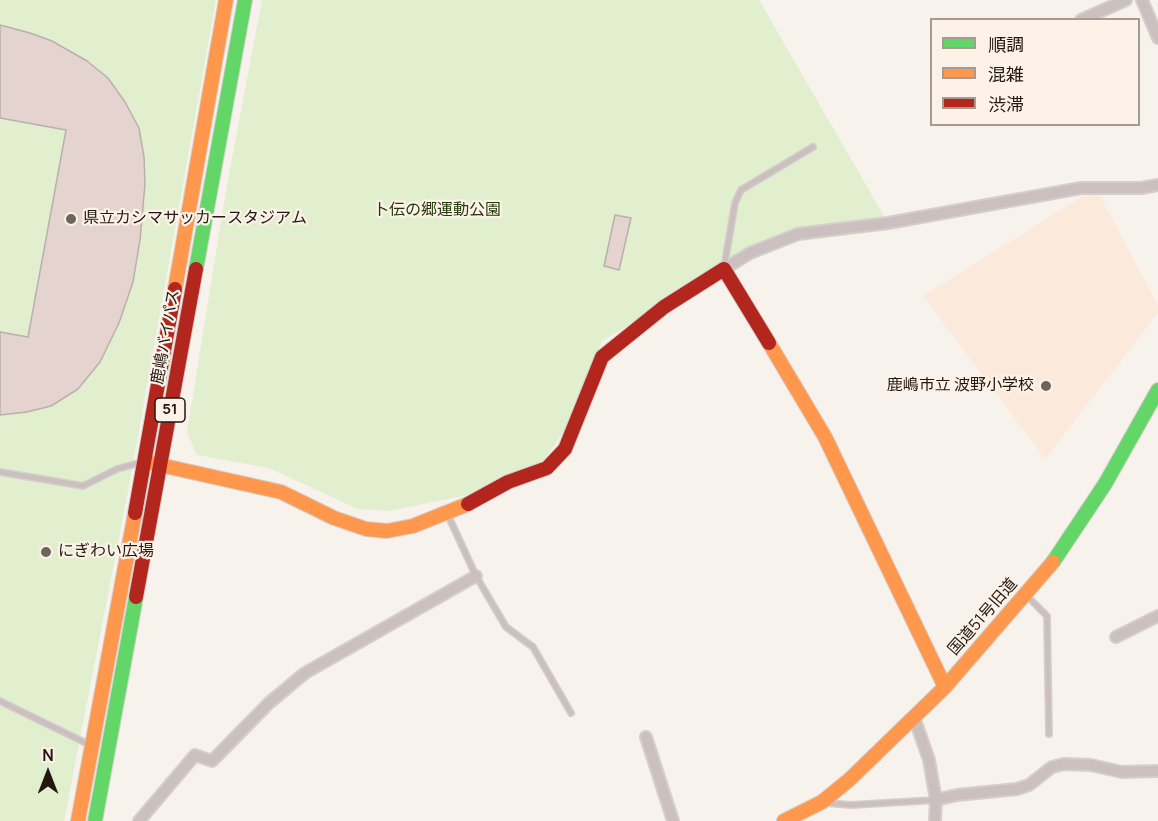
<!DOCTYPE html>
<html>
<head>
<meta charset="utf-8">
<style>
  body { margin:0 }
  #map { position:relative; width:1158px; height:821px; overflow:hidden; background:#f7f2ec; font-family:Manrope,"Noto Sans JP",sans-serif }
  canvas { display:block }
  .legend { position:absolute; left:930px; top:18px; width:210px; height:108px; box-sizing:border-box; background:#fcf2e8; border:2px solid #a59b92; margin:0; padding:8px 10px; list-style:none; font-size:18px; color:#221810 }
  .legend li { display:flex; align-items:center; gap:12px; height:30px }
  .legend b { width:30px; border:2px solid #a59b92 }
  .north { position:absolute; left:18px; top:743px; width:60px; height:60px; -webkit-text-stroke:4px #fcf2e8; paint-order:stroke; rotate:0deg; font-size:16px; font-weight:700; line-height:24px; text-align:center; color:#221810 }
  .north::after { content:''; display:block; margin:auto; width:21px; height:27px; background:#221810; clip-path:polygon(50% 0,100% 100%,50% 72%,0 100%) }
</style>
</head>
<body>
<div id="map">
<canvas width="1158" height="821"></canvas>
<ul class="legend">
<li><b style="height:8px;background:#63d668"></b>順調</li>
<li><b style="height:8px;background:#ff974d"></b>混雑</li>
<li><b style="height:8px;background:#b3261e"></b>渋滞</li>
</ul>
<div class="north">N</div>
</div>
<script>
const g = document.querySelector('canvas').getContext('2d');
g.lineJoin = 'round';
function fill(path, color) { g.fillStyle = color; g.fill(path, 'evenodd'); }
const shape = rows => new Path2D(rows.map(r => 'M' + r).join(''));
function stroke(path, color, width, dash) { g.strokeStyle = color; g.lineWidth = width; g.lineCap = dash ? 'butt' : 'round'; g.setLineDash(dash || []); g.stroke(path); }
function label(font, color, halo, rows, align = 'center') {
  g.font = font + ' Manrope,"Noto Sans JP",sans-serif'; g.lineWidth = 4.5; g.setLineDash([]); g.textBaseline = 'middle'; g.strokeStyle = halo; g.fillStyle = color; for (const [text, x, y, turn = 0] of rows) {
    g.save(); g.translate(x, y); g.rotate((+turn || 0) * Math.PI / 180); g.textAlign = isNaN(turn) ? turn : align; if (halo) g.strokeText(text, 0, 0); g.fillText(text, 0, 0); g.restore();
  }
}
const built = shape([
  [1096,188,1158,306,1158,313,1045,459,923,296]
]);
const green = shape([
  [0,0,216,0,129,486,64,821,0,821],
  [262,0,759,0,888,223,798,234,750,253,602,341,565,430,544,460,477,493,389,511,358,509,269,468,197,455,187,432,227,185]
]);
const building = shape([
  [0,25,30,33,52,41,87,61,108,78,125,102,139,128,144,157,145,184,140,240,133,282,119,323,100,362,78,389,51,406,27,412,0,415,0,332,28,337,66,130,0,118,0,25],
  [615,215,631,218,619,270,604,266,615,215]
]);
const lane = shape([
  [724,268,735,203,741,190,813,147],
  [0,472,83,486,117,469,139,463],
  [447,513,476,576,506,627,533,647,571,713],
  [1026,595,1047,616,1049,734],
  [0,701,88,744],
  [827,803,851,805,936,800]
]);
const street = shape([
  [1142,0,1158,38],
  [1081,20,1126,0],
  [724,269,750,253,798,234,888,223,1081,188,1141,188,1158,185],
  [1116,637,1158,616],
  [914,717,929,760,936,800,935,821],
  [646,737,673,821],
  [936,800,957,795,1017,789,1029,785,1052,767,1064,764,1091,765,1122,772,1158,771],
  [139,821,195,755,212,761,269,703,305,673,476,576]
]);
const fast = shape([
  [196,269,245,0],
  [1053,562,1105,484,1158,390],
  [95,821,136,597]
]);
const slow = shape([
  [175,289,226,0],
  [769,343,825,437,945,687],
  [151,463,281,492,334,518,366,529,387,531,413,526,468,504],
  [78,821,135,513],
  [784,821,822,802,849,780,945,687,1053,562]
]);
const jam = shape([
  [468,504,508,482,547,468,565,449,602,357,664,307,724,269,769,343],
  [135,513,175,289],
  [136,597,196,269]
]);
const markers = [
  [71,219,6,"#6d645d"],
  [1046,386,6,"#6d645d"],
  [46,552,6,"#6d645d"]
];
const shields = [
  [170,410,30]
];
const shieldNames = [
  ["51",170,410]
];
const parkNames = [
  ["卜伝の郷運動公園",437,211]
];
const poiNames = [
  ["県立カシマサッカースタジアム",83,219],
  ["鹿嶋市立 波野小学校",1034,386,"right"],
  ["にぎわい広場",58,552]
];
const streetNames = [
  ["鹿嶋バイパス",166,337,-80],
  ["国道51号旧道",983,617,-49]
];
fill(built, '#fbeadb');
fill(green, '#e1efcf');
fill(building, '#e5d3cf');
stroke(building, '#b9b0ad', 1.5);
stroke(lane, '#d4cfca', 8);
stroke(street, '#d4cfca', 14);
stroke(fast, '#d4cfca', 16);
stroke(slow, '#d4cfca', 16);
stroke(jam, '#d4cfca', 16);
stroke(lane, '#ccbfc0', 5);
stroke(street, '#ccbfc0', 10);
stroke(fast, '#63d668', 14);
stroke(slow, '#ff974d', 14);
stroke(jam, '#b3261e', 14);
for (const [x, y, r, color] of markers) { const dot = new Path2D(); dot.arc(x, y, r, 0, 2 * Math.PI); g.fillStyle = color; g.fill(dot); stroke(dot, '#fcf2e8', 2); }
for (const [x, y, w] of shields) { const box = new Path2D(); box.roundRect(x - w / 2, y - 12, w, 24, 4.5); g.fillStyle = '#fcf2e8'; g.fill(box); stroke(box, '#221810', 1.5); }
label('bold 15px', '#221810', null, shieldNames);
label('16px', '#223a09', '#fcf2e8', parkNames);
label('16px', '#221810', '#fcf2e8', poiNames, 'left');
label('16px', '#221810', '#fcf2e8', streetNames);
</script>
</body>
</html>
